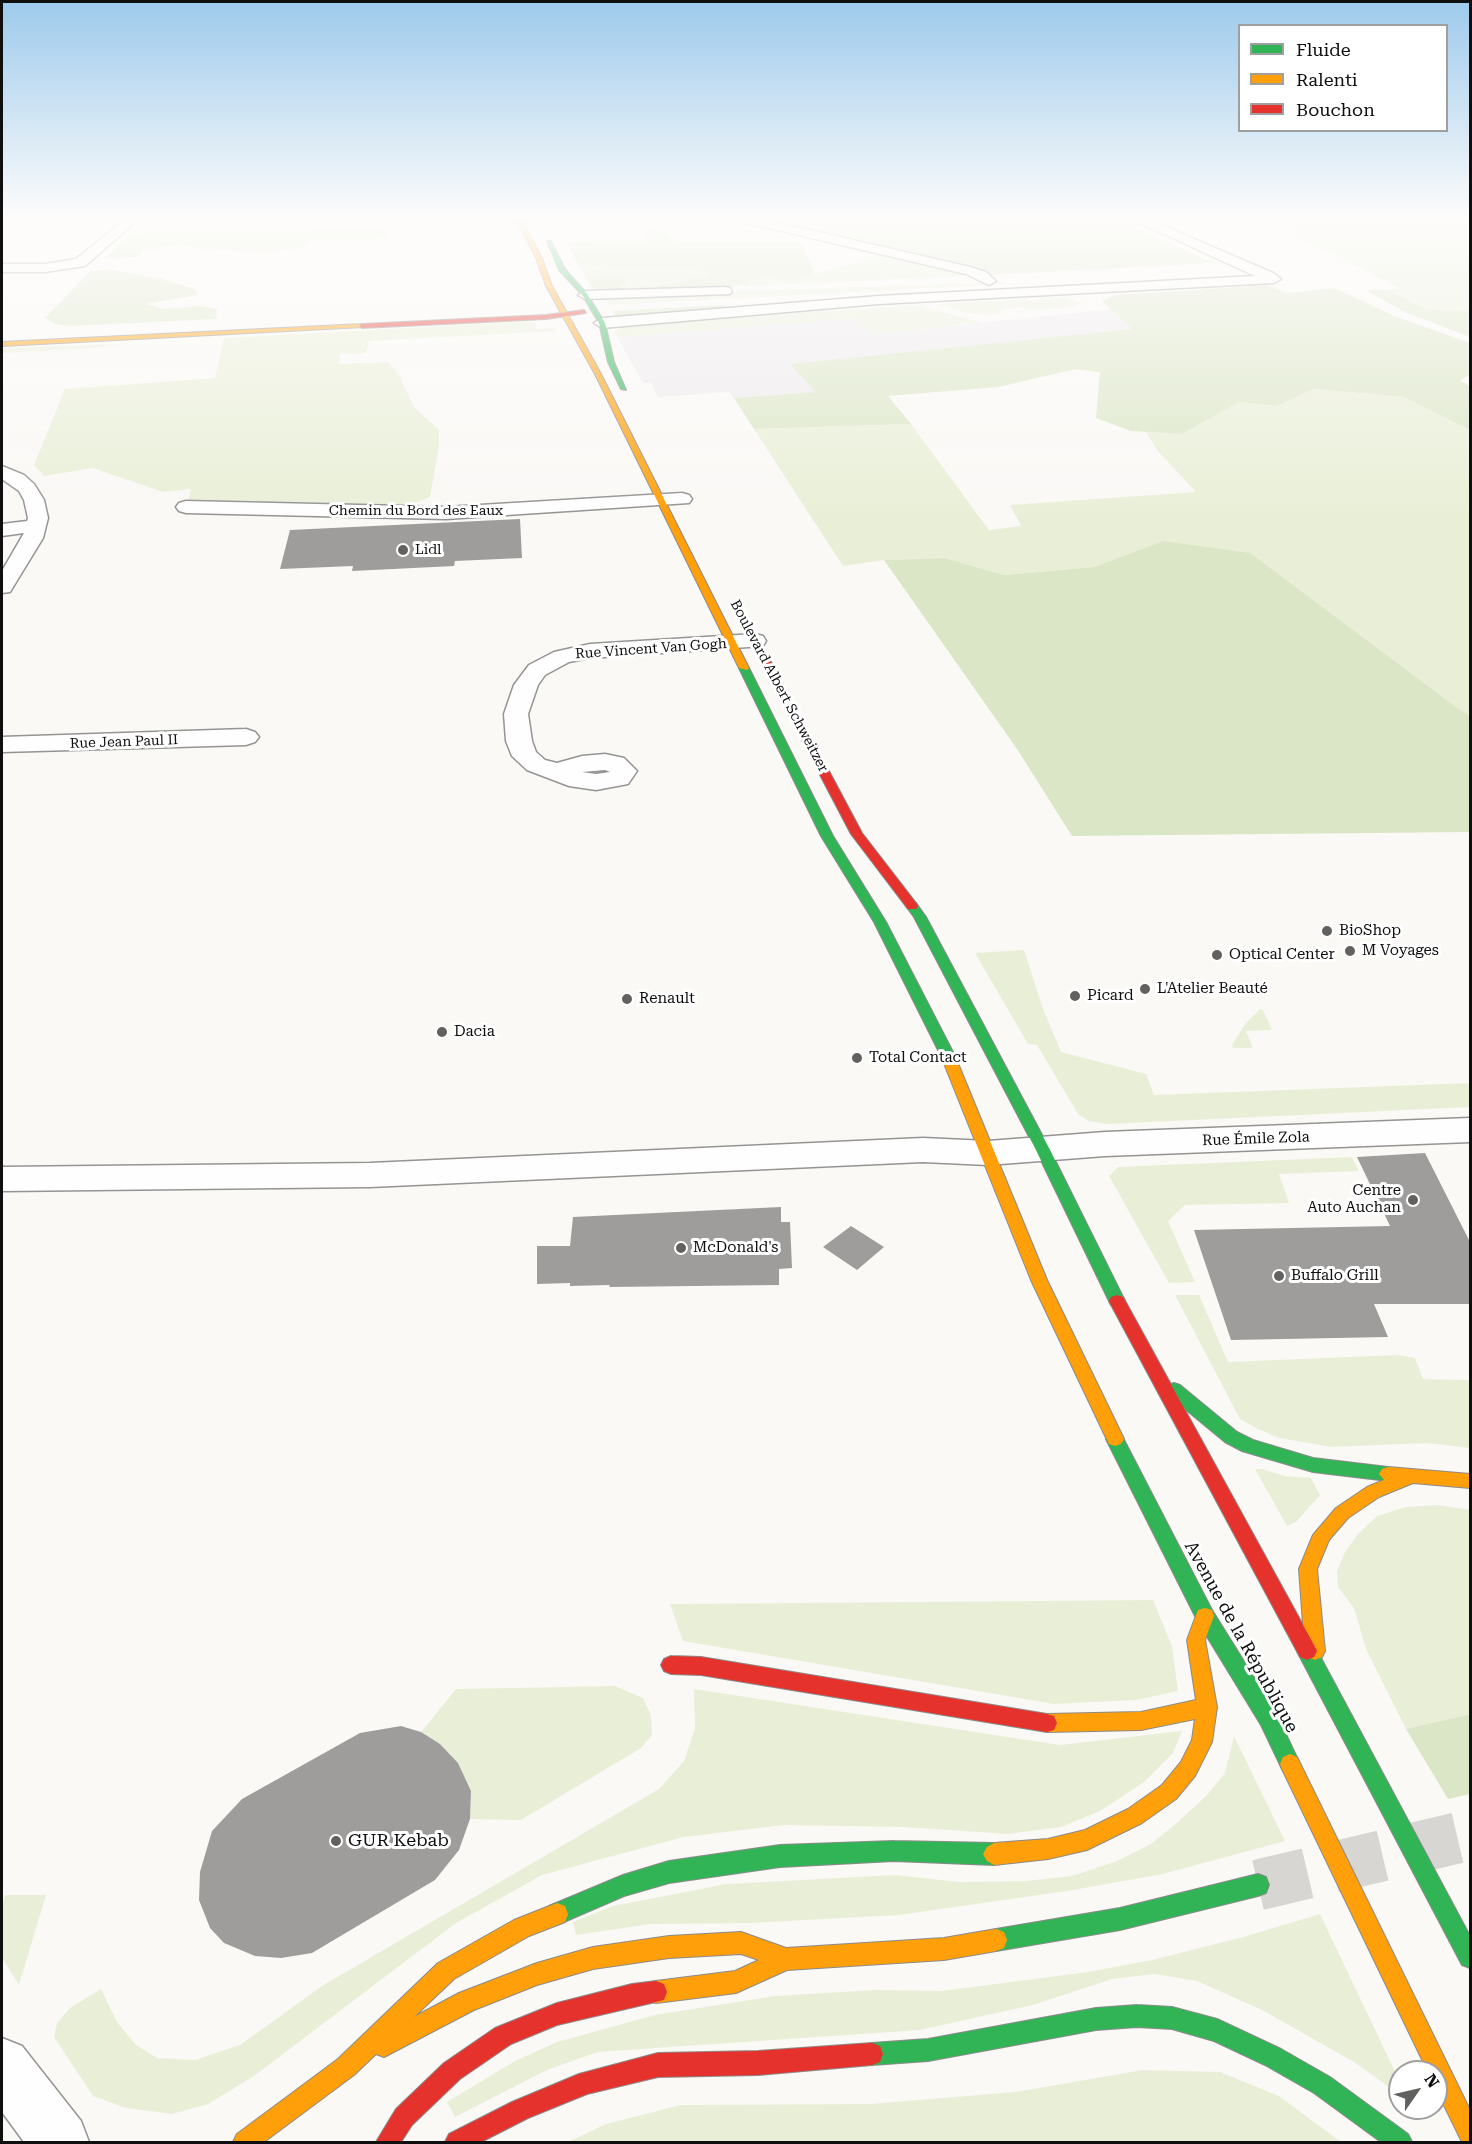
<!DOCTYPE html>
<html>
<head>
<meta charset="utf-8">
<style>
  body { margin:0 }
  #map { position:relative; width:1472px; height:2144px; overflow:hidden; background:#fbf9f6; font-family:"Roboto Serif",serif }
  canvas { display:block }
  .frame { position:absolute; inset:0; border:3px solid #0f0f0f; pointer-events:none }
  .legend { position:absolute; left:1238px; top:24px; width:210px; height:108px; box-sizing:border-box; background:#fff; border:2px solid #9f9f9f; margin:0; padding:8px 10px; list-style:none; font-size:18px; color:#0f0f0f }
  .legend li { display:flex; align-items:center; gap:12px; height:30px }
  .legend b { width:30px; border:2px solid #9f9f9f }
  .north { position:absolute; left:1388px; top:2060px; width:60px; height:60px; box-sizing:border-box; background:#fff; border:2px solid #9f9f9f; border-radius:50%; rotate:56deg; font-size:16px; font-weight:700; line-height:24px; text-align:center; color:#0f0f0f }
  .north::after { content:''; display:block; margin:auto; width:21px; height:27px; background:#626160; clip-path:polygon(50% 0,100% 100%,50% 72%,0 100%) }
</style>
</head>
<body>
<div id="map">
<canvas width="1472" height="2144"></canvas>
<div class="frame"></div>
<ul class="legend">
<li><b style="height:8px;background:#30b455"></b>Fluide</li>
<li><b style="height:8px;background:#ff9f0a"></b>Ralenti</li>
<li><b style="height:8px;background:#e5322d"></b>Bouchon</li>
</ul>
<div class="north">N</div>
</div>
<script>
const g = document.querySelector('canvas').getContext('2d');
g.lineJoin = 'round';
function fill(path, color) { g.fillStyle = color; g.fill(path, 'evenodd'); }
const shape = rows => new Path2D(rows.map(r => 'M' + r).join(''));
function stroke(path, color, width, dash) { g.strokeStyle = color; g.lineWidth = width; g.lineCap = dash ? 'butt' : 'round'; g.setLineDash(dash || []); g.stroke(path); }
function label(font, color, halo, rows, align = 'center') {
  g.font = font + ' "Roboto Serif",serif'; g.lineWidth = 6; g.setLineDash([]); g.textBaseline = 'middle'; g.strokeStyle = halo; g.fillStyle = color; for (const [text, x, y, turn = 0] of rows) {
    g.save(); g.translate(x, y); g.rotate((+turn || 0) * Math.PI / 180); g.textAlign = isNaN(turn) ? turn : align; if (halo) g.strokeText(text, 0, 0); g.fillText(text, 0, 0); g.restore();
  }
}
const industrial = shape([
  [751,217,927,217,927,219,853,232,809,224,796,227],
  [1111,309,1133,329,791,364,816,392,734,398,729,392,658,397,651,383,643,383,617,337,855,318,874,334]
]);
const green = shape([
  [1256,217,1470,217,1470,311,1427,310,1388,290,1399,288,1327,251,1301,242,1281,222],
  [884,254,966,272,961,274,968,276,730,287,762,277,795,280],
  [579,266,689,268,708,272,707,275,660,286,659,289,621,290,619,285,627,283,622,274,583,273],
  [1005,282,1007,284,609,305,604,296],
  [1064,297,1083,303,1073,307,1031,310,1019,307,1002,309,999,312,1002,314,985,315,968,313,937,304,1029,299,1033,302,1041,302,1038,298],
  [916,305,981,322,874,334,855,318,617,337,615,333,620,328,627,326,649,323],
  [535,321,537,329,555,328,556,331,369,341,366,353,340,354,339,364,388,362,399,375,414,407,439,430,439,446,430,497,408,506,188,502,191,489,163,492,93,468,44,476,34,465,65,389,215,378,224,338],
  [123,344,80,349,2,353,2,348],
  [1314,389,1404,397,1470,430,1470,716,1163,541,1094,567,1004,575,945,558,884,560,843,566,754,429,911,424,989,530,1021,526,1010,505,1196,492,1157,450,1146,432,1182,434,1239,402,1276,406],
  [1024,950,1042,1006,1061,1052,1146,1074,1154,1095,1470,1083,1470,1107,1107,1124,1089,1121,1078,1114,1037,1045,1028,1044,975,953],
  [1260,1009,1263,1010,1272,1030,1246,1031,1253,1048,1233,1048,1232,1045,1246,1023],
  [1352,1157,1359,1171,1279,1174,1289,1203,1185,1205,1168,1221,1195,1282,1169,1283,1109,1176,1118,1167],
  [1175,1295,1199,1295,1228,1362,1398,1355,1415,1358,1423,1379,1470,1380,1470,1448,1427,1443,1332,1447,1279,1438,1258,1429,1240,1419],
  [1255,1469,1262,1469,1285,1476,1311,1478,1320,1495,1296,1522,1287,1526],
  [1438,1505,1470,1510,1470,1714,1406,1729,1366,1649,1354,1608,1338,1587,1337,1571,1345,1552,1358,1534,1377,1516,1405,1507],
  [1153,1600,1172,1646,1178,1691,1136,1700,1054,1704,683,1641,670,1604],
  [615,1686,643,1698,651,1715,652,1735,641,1748,521,1820,470,1819,471,1791,458,1763,440,1744,421,1732,456,1689],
  [694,1689,1060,1745,1182,1731,1173,1753,1144,1782,1100,1811,1061,1827,1008,1834,903,1827,784,1825,684,1837,542,1875,456,1923,254,2076,208,2104,172,2114,126,2108,93,2096,54,2037,57,2023,70,2008,101,1989,117,2022,136,2045,157,2058,195,2060,240,2045,322,1986,659,1789,684,1761,695,1728],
  [1234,1736,1285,1841,1163,1874,1067,1891,899,1915,751,1923,651,1924,576,1935,573,1922,613,1906,726,1884,895,1875,959,1882,1026,1881,1072,1876,1117,1861,1151,1844,1178,1822,1207,1795,1225,1773],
  [5,1895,46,1895,19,1985,2,1958,2,1905],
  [1320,1914,1400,2082,1400,2095,1354,2062,1262,2010,1197,1981,1155,1974,1112,1979,1033,2005,920,2030,598,2052,547,2070,455,2117,447,2102,515,2061,557,2042,655,2015,775,1996,874,1990,942,1991,1088,1972,1152,1960,1247,1936],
  [1143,2070,1220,2072,1279,2096,1341,2142,568,2142,606,2124,681,2105,870,2104,1015,2092]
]);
const forest = shape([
  [927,217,1111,217,1214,263,991,275,796,227,809,224,853,232,926,219],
  [387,228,385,238,310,240,304,247,274,252,201,249,180,244,143,251,139,257,104,259,128,236,144,232],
  [658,228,679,242,802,242,815,274,795,280,762,277,730,287,659,289,660,286,707,275,707,272,689,268,579,266,566,242,649,241,642,229],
  [110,269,162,279,194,289,198,295,146,304,164,309,198,306,217,309,216,319,70,326,56,324,45,318,90,271],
  [583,273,622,274,627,283,619,285,621,290,600,290,592,288],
  [1268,285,1287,293,1335,288,1394,316,1470,343,1470,377,1467,376,1460,381,1470,386,1470,430,1404,397,1314,389,1276,406,1239,402,1182,434,1131,431,1096,418,1100,372,1075,369,999,387,888,396,911,424,754,429,734,398,816,392,790,364,1132,329,1102,301,1115,295],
  [1365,290,1388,290,1427,310,1470,311,1470,337,1407,313],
  [724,305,730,310,618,319,613,311],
  [1163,541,1250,553,1457,708,1470,716,1470,832,1072,836,1017,749,884,560,945,558,1004,575,1094,567],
  [1470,1714,1470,1794,1448,1799,1406,1729]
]);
const building = shape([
  [520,519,522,558,455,561,454,566,352,571,353,566,280,569,290,530],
  [1425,1153,1470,1242,1470,1304,1374,1304,1388,1337,1231,1340,1194,1230,1390,1226,1357,1157],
  [781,1207,781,1222,790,1222,792,1268,779,1269,779,1285,609,1287,610,1285,570,1286,570,1283,537,1284,537,1246,570,1246,573,1217],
  [851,1226,884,1247,857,1270,823,1247],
  [401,1726,421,1732,440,1744,458,1763,471,1791,470,1819,459,1850,435,1880,312,1953,281,1958,255,1956,224,1943,210,1928,199,1900,200,1872,212,1831,242,1799,360,1733]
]);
const secondaryTunnel = shape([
  [1258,1885,1470,1835]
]);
const street = shape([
  [128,217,141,217,85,266,45,272,2,272,2,264,45,264,76,259,128,217],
  [513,217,545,217,539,221,518,222,513,221,513,217],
  [732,217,753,217,970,267,986,272,996,281,989,285,966,274,738,221,732,217],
  [1127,217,1143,217,1273,273,1281,279,1274,283,879,304,602,328,594,323,602,318,879,296,1255,276,1127,217],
  [725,287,730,288,732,291,730,294,585,299,578,295,585,291,725,287],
  [2,466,24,475,34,484,44,500,48,518,43,538,10,592,2,593,2,571,24,533,2,536,2,524,27,521,28,518,24,500,19,491,2,479,2,466],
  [682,493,689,495,692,499,689,503,446,519,186,513,179,511,176,507,179,503,186,501,446,507,682,493],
  [755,634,763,636,766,641,763,646,590,658,569,662,545,675,538,685,528,714,532,741,536,752,545,760,557,763,582,756,605,754,624,758,637,771,628,784,596,790,569,786,527,770,512,756,506,741,504,714,514,685,529,665,554,652,590,644,755,634],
  [605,770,610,772,596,774,582,772,605,770],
  [246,729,255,732,259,737,255,742,246,745,2,752,2,737,246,729],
  [1470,1118,1470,1142,1105,1156,988,1165,923,1162,370,1187,2,1191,2,1167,370,1163,923,1138,988,1141,1105,1132,1470,1118],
  [2,2038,22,2046,81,2121,89,2142,24,2142,2,2112,2,2038]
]);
const fast = shape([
  [547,241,551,241,565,269,587,294,605,323,614,362,626,390,621,389,608,362,599,323,583,296,559,270,547,241],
  [744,665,749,668,833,836,886,922,955,1056,953,1059,948,1060,941,1056,874,922,821,836,739,668,744,665],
  [912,902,916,903,926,917,1049,1148,1125,1301,1123,1305,1117,1307,1111,1305,1109,1301,1035,1148,914,917,906,906,912,902],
  [1174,1383,1180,1385,1237,1432,1253,1440,1313,1458,1388,1467,1394,1469,1397,1474,1394,1479,1388,1481,1313,1472,1242,1451,1225,1442,1168,1395,1166,1390,1168,1385,1174,1383],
  [1115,1432,1121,1434,1212,1610,1275,1711,1300,1764,1297,1771,1290,1774,1283,1771,1261,1725,1198,1622,1106,1439,1109,1434,1115,1432],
  [1307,1642,1314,1645,1470,1936,1470,1968,1462,1965,1300,1657,1297,1651,1300,1645,1307,1642],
  [894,1841,994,1843,1001,1847,1005,1854,1001,1861,994,1865,894,1861,780,1867,669,1883,624,1896,557,1925,549,1922,546,1914,549,1906,623,1875,669,1861,780,1845,894,1841],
  [1258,1874,1266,1877,1269,1885,1266,1893,1258,1896,1120,1930,996,1951,988,1948,985,1940,988,1932,996,1929,1120,1908,1258,1874],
  [1137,2005,1172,2007,1217,2019,1281,2049,1330,2077,1408,2134,1412,2142,1381,2142,1314,2093,1265,2065,1214,2041,1172,2029,1137,2027,1096,2030,928,2061,872,2065,864,2062,861,2054,864,2046,872,2043,928,2039,1096,2008,1137,2005]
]);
const slow = shape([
  [515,217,520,217,542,258,552,286,601,374,749,668,747,670,739,668,595,374,546,286,536,258,515,217],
  [362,324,364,327,2,346,2,342,362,324],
  [948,1052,955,1056,1047,1280,1124,1439,1121,1444,1115,1446,1109,1444,1031,1280,941,1056,948,1052],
  [1388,1467,1470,1474,1470,1488,1413,1483,1379,1497,1348,1518,1329,1540,1317,1569,1325,1651,1322,1657,1315,1660,1308,1657,1305,1651,1299,1569,1313,1535,1336,1508,1367,1487,1384,1480,1379,1474,1382,1469,1388,1467],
  [1205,1608,1212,1610,1214,1616,1205,1640,1217,1707,1212,1742,1195,1776,1176,1799,1142,1823,1087,1850,1048,1859,994,1865,987,1861,983,1854,987,1847,994,1843,1048,1839,1085,1830,1128,1809,1162,1785,1181,1762,1192,1740,1195,1719,1141,1730,1047,1732,1040,1730,1037,1723,1040,1716,1047,1714,1141,1712,1196,1700,1187,1640,1198,1610,1205,1608],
  [1290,1754,1297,1757,1470,2110,1470,2142,1462,2142,1436,2089,1436,2072,1428,2072,1283,1771,1280,1764,1283,1757,1290,1754],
  [557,1903,565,1906,568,1914,565,1922,529,1936,454,1979,414,2017,459,1993,537,1963,593,1947,669,1936,741,1932,786,1948,944,1938,996,1929,1004,1932,1007,1940,1004,1948,996,1951,944,1960,787,1970,736,1993,656,2003,648,2000,645,1992,648,1984,656,1981,735,1971,759,1960,741,1954,669,1958,593,1969,537,1985,474,2010,384,2057,376,2054,354,2075,264,2142,233,2142,237,2134,338,2059,438,1963,514,1920,557,1903]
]);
const jam = shape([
  [584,310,586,313,546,319,362,328,359,326,362,324,546,315,584,310],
  [755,645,763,647,862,833,916,903,918,906,916,909,908,909,851,834,753,647,755,645],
  [1117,1295,1123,1297,1314,1645,1317,1651,1314,1657,1307,1660,1300,1657,1109,1301,1111,1297,1117,1295],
  [671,1656,701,1657,1047,1714,1054,1716,1057,1723,1054,1730,1047,1732,701,1675,671,1674,664,1671,661,1665,664,1659,671,1656],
  [656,1981,664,1984,667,1992,664,2000,557,2025,511,2044,460,2079,412,2125,401,2142,376,2142,396,2109,444,2063,495,2028,557,2003,632,1984,656,1981],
  [872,2043,880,2046,883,2054,880,2062,872,2065,758,2075,658,2077,587,2094,528,2118,481,2142,445,2142,449,2134,512,2102,579,2074,658,2053,758,2051,872,2043]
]);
const markers = [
  [403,550,6,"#626160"],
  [1327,931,6,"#626160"],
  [1350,951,6,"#626160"],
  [1217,955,6,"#626160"],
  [1145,989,6,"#626160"],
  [1075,996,6,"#626160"],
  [627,999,6,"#626160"],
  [442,1032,6,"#626160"],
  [857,1058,6,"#626160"],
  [1413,1200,6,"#626160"],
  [681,1248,6,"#626160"],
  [1279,1276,6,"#626160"],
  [336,1841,6,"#626160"]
];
const farStreetnames = [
  ["Chemin du Bord des Eaux",416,511],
  ["Rue Vincent Van Gogh",651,649,-4],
  ["Boulevard Albert Schweitzer",779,686,62],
  ["Rue Jean Paul II",124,742,-2]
];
const farPoinames = [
  ["Lidl",415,550]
];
const poiNames = [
  ["BioShop",1339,931],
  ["M Voyages",1362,951],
  ["Optical Center",1229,955],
  ["L'Atelier Beauté",1157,989],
  ["Picard",1087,996],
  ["Renault",639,999],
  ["Dacia",454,1032],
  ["Total Contact",869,1058],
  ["Centre",1401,1191,"right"],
  ["Auto Auchan",1401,1208,"right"],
  ["McDonald's",693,1248],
  ["Buffalo Grill",1291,1276]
];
const streetNames = [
  ["Rue Émile Zola",1256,1139,-2]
];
const nearStreetnames = [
  ["Avenue de la République",1241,1637,61]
];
const nearPoinames = [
  ["GUR Kebab",348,1841]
];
fill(industrial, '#edeaec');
fill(green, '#e9efd7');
fill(forest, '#dbe6c6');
fill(building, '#9f9d9b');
stroke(secondaryTunnel, '#d8d6d3', 51, [51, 26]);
stroke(street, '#959493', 3);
stroke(fast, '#8c8b8a', 2);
stroke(slow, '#8c8b8a', 2);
stroke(jam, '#8c8b8a', 2);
fill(street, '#fefefe');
fill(fast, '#30b455');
fill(slow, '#ff9f0a');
fill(jam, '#e5322d');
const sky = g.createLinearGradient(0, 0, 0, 517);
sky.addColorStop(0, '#9dcaec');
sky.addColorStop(0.42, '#fdfcfb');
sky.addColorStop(1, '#fdfcfb00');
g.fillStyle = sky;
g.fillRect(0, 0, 1472, 517);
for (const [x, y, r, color] of markers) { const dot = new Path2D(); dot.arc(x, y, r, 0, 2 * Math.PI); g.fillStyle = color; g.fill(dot); stroke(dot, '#fff', 2); }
label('14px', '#0f0f0f', '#fff', farStreetnames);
label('14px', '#0f0f0f', '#fff', farPoinames, 'left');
label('15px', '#0f0f0f', '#fff', poiNames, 'left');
label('15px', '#0f0f0f', '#fff', streetNames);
label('18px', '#0f0f0f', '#fff', nearStreetnames);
label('18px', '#0f0f0f', '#fff', nearPoinames, 'left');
</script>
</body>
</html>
